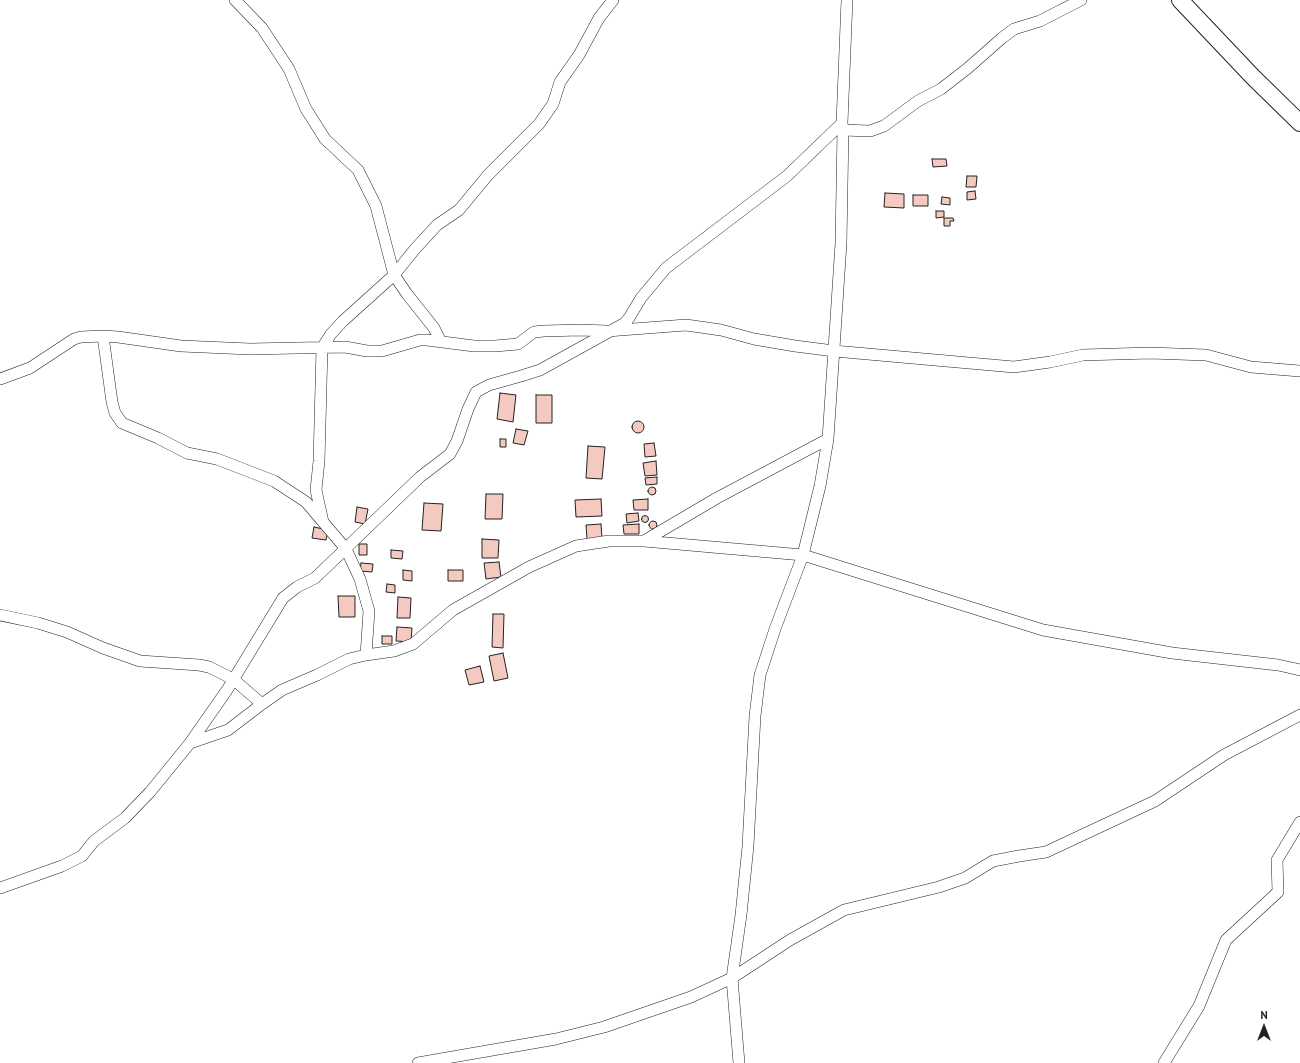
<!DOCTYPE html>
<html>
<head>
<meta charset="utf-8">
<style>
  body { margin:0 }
  #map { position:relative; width:1300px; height:1063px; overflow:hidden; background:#fff; font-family:"PT Sans",sans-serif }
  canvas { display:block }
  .north { position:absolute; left:1244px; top:1007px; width:40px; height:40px; -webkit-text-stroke:3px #fff; paint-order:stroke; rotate:0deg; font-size:11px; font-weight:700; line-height:16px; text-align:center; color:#222 }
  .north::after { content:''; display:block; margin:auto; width:14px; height:18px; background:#222; clip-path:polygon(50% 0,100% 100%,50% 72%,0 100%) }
</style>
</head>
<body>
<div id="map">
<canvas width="1300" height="1063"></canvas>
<div class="north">N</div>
</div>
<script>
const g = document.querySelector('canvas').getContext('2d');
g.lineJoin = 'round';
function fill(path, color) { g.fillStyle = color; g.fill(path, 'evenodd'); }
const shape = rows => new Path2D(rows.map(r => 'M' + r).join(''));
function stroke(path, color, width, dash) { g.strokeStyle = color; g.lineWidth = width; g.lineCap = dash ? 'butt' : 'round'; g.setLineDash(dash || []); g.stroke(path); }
const building = shape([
  [932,159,946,159,947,166,933,167,932,159],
  [967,176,977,176,976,187,966,187,967,176],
  [975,191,976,199,967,200,967,192,975,191],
  [885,193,904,194,904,208,884,207,885,193],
  [913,195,928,195,928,206,913,206,913,195],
  [942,197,950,198,950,205,941,204,942,197],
  [936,211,944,211,944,217,936,218,936,211],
  [944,218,953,218,954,221,950,221,950,226,944,226,944,218],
  [500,393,516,395,513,422,497,419,500,393],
  [536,395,552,395,552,423,536,423,536,395],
  '632 427a6 6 0 1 1 12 0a6 6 0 1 1-12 0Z',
  [516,429,528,431,524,445,513,443,516,429],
  [500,439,506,439,506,447,500,447,500,439],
  [654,443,656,456,645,457,644,444,654,443],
  [588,446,605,447,602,479,586,478,588,446],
  [656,461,657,475,645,476,643,463,656,461],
  [657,477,657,484,646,485,645,478,657,477],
  '648 491a4 4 0 1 1 8 0a4 4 0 1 1-8 0Z',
  [486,494,503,494,502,519,485,519,486,494],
  [601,499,602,516,576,517,575,500,601,499],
  [648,499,648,510,634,510,633,500,648,499],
  [424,503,443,504,441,531,422,530,424,503],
  [357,507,368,509,365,524,355,522,357,507],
  [638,513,639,521,627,523,626,514,638,513],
  '641.5 519a3.5 3.5 0 1 1 7 0a3.5 3.5 0 1 1-7 0Z',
  '649 525a4 4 0 1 1 8 0a4 4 0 1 1-8 0Z',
  [601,524,602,538,587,539,586,525,601,524],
  [639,524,639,534,624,534,623,525,639,524],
  [314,527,328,530,326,540,312,538,314,527],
  [482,539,499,540,498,558,482,558,482,539],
  [359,544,367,544,367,555,359,555,359,544],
  [391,550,403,551,402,559,391,558,391,550],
  [499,562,501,577,486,579,484,563,499,562],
  [361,563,373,564,372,572,360,571,361,563],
  [403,570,412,571,412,581,403,580,403,570],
  [448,570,463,570,463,581,448,581,448,570],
  [387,584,395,585,395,593,386,592,387,584],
  [338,596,355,596,355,617,339,617,338,596],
  [398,597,411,598,410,618,397,618,398,597],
  [493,614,504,614,503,648,492,647,493,614],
  [397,627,412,628,411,642,396,641,397,627],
  [382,636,392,636,392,644,382,644,382,636],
  [503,653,508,678,494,681,489,656,503,653],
  [480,666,484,682,469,685,465,670,480,666]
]);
const street = shape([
  [235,0,262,28,289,69,306,109,325,139,358,170,376,206,394,275,407,294,434,328,441,342],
  [843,130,870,131,884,126,918,101,941,89,968,68,1002,38,1014,29,1040,21,1081,0],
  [103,336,112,402,115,413,122,423,158,438,187,453,217,459,274,481,306,502,346,549,360,579,369,611,366,655],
  [0,379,30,368,74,339,81,337,103,336,118,337,181,346,250,349,345,347,367,351,382,351,420,340,427,340,474,346,495,346,518,344,534,332,544,331,580,330,607,331,686,325,721,330,754,339,795,346,834,351,1014,367,1050,362,1083,355,1150,353,1206,355,1251,367,1300,371],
  [323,522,316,490,319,461,322,348,331,334,343,321,394,275,415,249,437,225,459,210,488,175,539,124,553,104,560,82,579,55,599,18,613,0],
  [644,541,717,498,828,439],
  [0,615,38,623,67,632,103,648,140,661,199,665,209,667,233,679,262,704],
  [190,743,228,730,262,704,282,690,317,675,349,659,366,655,394,651,413,644,453,610,529,567,576,546,609,541,644,541,803,555,1043,630,1172,653,1278,665,1300,670],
  [0,888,62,866,82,856,94,841,125,818,150,792,190,743,227,690,283,598,297,587,315,578,420,477,450,454,457,441,468,409,476,392,489,385,521,376,540,370,625,323,629,318,641,298,666,268,787,176,842,123],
  [418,1063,556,1039,604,1027,691,997,732,978,790,940,844,910,939,887,965,878,993,861,1019,856,1046,852,1155,801,1224,755,1300,715],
  [739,1063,732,978,741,915,748,846,755,716,760,675,775,629,803,555,820,486,828,439,841,243,843,130,842,123,847,0],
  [1164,1063,1199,1006,1226,940,1278,892,1277,860,1300,822]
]);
const secondary = shape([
  [1180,0,1252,76,1300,123]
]);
fill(building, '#f3c9c0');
stroke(building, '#222', 1);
stroke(street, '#222', 12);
stroke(secondary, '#222', 18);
stroke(street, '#fff', 11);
stroke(secondary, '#fff', 16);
</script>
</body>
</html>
